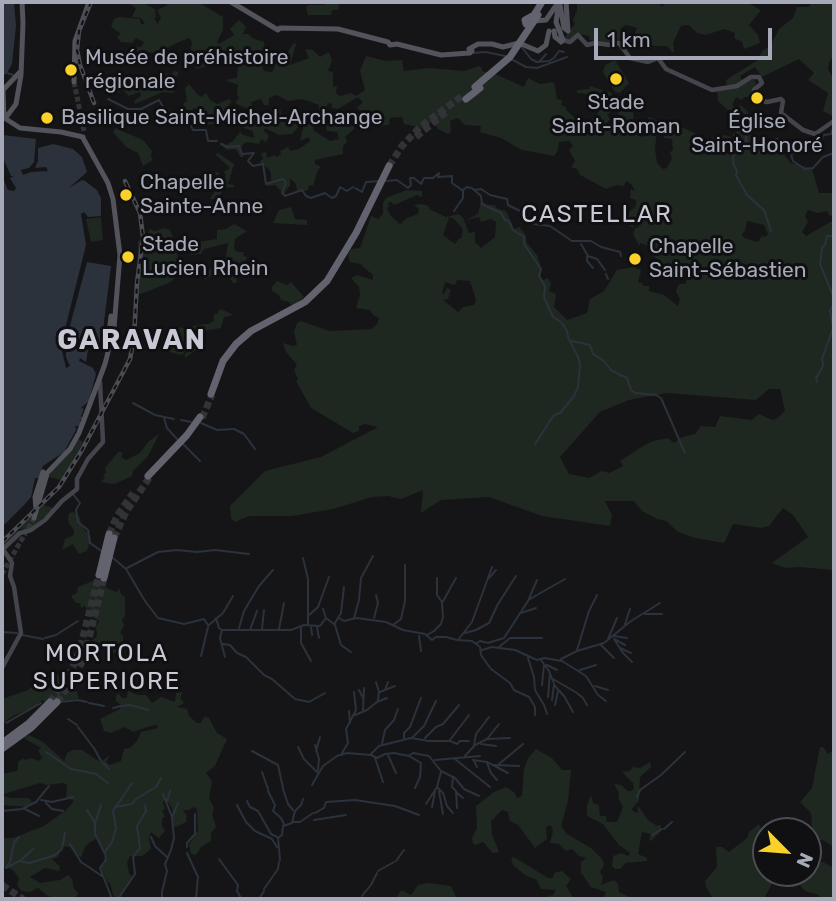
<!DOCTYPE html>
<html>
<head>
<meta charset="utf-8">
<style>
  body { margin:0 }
  #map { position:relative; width:836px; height:901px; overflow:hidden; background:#151517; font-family:Rubik,sans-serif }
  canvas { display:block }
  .frame { position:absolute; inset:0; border:4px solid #a6a9b8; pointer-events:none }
  .north { position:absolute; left:752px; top:817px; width:70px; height:70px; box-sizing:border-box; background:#101012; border:2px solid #4c4d54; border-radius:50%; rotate:115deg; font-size:19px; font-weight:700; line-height:28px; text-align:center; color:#a6a9b8 }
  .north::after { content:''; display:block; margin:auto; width:24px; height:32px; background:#fad12b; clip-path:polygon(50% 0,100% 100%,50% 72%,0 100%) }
  .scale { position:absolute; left:594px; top:28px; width:178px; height:32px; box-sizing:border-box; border:4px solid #a6a9b8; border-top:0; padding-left:9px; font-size:21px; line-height:24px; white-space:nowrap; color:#a6a9b8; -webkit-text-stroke:5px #101012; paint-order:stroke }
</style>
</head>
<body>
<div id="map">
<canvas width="836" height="901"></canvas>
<div class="frame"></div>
<div class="north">N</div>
<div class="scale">1 km</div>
</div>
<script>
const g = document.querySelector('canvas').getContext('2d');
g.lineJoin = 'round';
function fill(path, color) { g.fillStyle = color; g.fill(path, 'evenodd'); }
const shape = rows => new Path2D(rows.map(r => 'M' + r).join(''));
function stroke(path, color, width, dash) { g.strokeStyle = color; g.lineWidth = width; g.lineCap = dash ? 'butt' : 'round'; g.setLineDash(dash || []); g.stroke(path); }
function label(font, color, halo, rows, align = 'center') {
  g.font = font + ' Rubik,sans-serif'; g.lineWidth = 6; g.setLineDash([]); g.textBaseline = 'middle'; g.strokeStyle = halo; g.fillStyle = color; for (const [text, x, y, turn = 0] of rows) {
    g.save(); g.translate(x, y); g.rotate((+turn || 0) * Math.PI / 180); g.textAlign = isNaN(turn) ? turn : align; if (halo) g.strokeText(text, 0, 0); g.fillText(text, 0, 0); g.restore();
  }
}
const green = shape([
  [132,2,141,2,155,9,156,17,154,19,157,22,156,26,161,18,157,10,166,6,167,2,198,2,223,17,223,30,217,42,219,44,234,35,230,29,239,20,246,27,243,34,249,34,252,38,264,42,265,48,278,65,294,43,296,44,290,65,309,58,305,49,313,50,320,57,329,52,332,61,328,71,333,72,333,87,337,86,336,93,340,96,351,93,356,96,365,90,360,71,366,56,386,61,402,60,404,71,429,68,464,71,480,66,483,72,491,72,524,87,528,78,540,84,554,82,557,99,562,100,561,105,566,107,566,110,577,120,582,118,586,122,596,117,603,101,582,93,577,93,577,90,589,89,590,86,612,93,611,101,615,110,607,114,610,119,606,124,609,128,619,122,618,111,633,112,634,119,631,127,639,136,644,137,646,133,643,124,650,117,658,121,655,149,657,163,663,169,667,168,672,158,670,152,673,150,672,139,664,138,664,133,672,133,672,129,665,125,670,118,677,122,677,125,699,135,702,140,725,135,731,137,733,145,736,142,739,146,741,145,736,131,738,124,746,121,747,118,742,112,728,110,718,101,717,91,754,79,757,86,748,97,744,97,742,100,736,97,732,105,737,108,740,105,748,111,754,145,771,140,791,163,812,168,819,193,834,193,834,215,829,216,828,211,817,213,808,210,805,216,808,222,802,232,806,236,834,220,834,570,799,567,786,568,772,563,808,537,793,515,783,508,769,526,761,528,733,524,724,543,695,538,678,532,666,521,657,519,642,511,634,501,605,501,612,515,610,526,542,516,489,497,441,500,421,513,423,490,401,499,388,496,372,497,333,509,292,516,249,516,235,522,231,518,230,506,265,471,321,457,378,427,365,424,359,426,359,431,353,433,311,408,296,381,298,379,294,370,297,365,286,352,283,343,293,346,297,345,294,332,297,323,301,321,329,331,372,329,377,324,379,318,373,315,370,310,356,308,360,295,359,287,351,278,357,275,373,280,373,275,360,264,350,262,348,254,351,249,360,248,371,216,378,219,383,214,383,203,386,198,407,190,422,191,422,197,417,195,394,205,391,202,388,203,389,206,387,209,391,216,400,224,407,218,418,214,419,209,414,205,420,204,427,205,431,210,446,217,459,214,463,218,469,233,475,232,475,242,481,248,495,237,496,222,491,219,481,222,479,217,466,220,478,214,481,201,487,205,495,205,496,208,506,211,514,229,519,227,526,235,527,243,537,255,540,264,541,278,543,280,548,278,551,284,549,291,556,294,554,307,567,320,587,313,590,299,604,291,617,270,633,267,641,270,638,282,642,283,644,286,649,286,649,291,664,295,678,306,680,299,676,291,679,284,685,284,690,272,687,267,674,268,672,271,673,277,656,265,659,260,653,256,648,246,641,243,639,245,633,234,635,228,639,227,636,220,633,221,633,228,627,224,626,215,636,206,636,200,630,198,631,189,635,191,632,185,626,181,624,186,617,185,606,189,580,175,577,169,571,167,575,161,569,150,573,146,569,141,559,142,558,150,554,156,522,150,501,138,480,132,481,126,465,125,458,118,450,121,451,131,448,134,438,129,433,121,430,122,428,129,404,124,402,117,390,118,389,125,366,126,367,116,357,108,363,102,358,97,338,109,332,108,332,104,327,103,327,111,333,114,347,114,354,117,354,129,345,137,347,142,343,146,343,154,315,160,315,164,321,167,318,170,313,186,309,185,308,190,302,192,297,191,296,184,290,178,290,185,284,194,275,185,267,186,267,182,271,181,271,173,269,169,259,162,263,159,261,153,266,152,267,158,275,155,276,157,281,155,280,151,288,147,290,151,299,149,310,141,309,137,300,141,304,124,307,123,314,125,313,130,330,141,339,139,337,132,327,131,326,126,320,123,322,117,314,116,315,111,319,111,319,105,302,99,288,101,277,95,269,98,269,105,264,105,261,99,251,102,253,109,248,109,235,103,239,98,237,94,238,85,225,80,237,78,238,63,248,62,250,67,261,64,264,71,272,72,275,67,260,53,244,55,237,54,231,47,228,50,230,56,226,59,220,58,219,54,222,50,219,47,215,51,216,54,208,66,196,69,190,52,192,42,189,38,172,45,161,53,132,52,133,46,141,47,144,42,136,38,132,43,121,42,117,37,121,34,111,27,114,19,119,17,140,19,141,24,145,24,141,18,132,17,136,8,131,5],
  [447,216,454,219,463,229,461,239,459,238,455,244,443,235,449,218],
  [747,221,764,225,768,234,765,237,762,236,758,242,744,238,742,234,745,231],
  [457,280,470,281,476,300,474,305,463,307,458,312,443,300,448,299,451,290,447,288,444,294,442,293,445,282,455,285],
  [769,389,780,389,785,411,776,419,772,420,759,414,752,420,720,416,715,427,701,426,695,434,682,437,674,443,668,438,653,441,643,446,620,461,623,466,609,473,602,471,589,478,569,474,560,457,600,412,629,400,667,393,756,400],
  [327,2,340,2,338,10,332,10,331,15,308,15,306,8,308,5,325,5],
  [577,2,656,2,663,7,664,2,748,3,761,10,749,25,758,35,760,43,744,49,742,42,734,38,735,33,724,29,706,35,697,33,689,25,685,25,681,26,673,43,674,52,672,52,667,46,654,46,645,41,641,43,639,34,634,35,637,28,626,25,620,29,622,36,618,42,609,45,590,40,589,36,580,34,570,41,564,38,575,24,573,20,577,10],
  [812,2,834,2,834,55,829,62,828,69,834,80,834,117,823,111,828,93,808,80,814,73,799,59,762,77,755,67,740,76,743,82,727,86,726,80,758,60,762,51,770,46,779,29,793,18,797,7,809,7],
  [615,60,629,83,620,93,615,92,603,72,605,65],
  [174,71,179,72,173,83,176,87,173,93,163,92,135,104,134,101,141,96,140,92,129,96,123,90,116,93,112,87,113,84,111,81,116,75,126,82,143,75,154,80,158,73,172,74],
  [189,84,198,95,202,97,206,93,210,100,217,104,229,99,232,103,229,104,229,108,246,118,250,115,265,114,266,111,272,111,272,108,280,109,282,116,300,111,302,123,292,134,279,135,265,128,264,131,269,136,266,142,261,139,259,144,247,142,243,144,241,150,244,157,240,157,236,149,227,150,221,145,222,142,225,145,233,141,241,131,241,134,254,138,253,131,244,128,239,122,241,117,238,116,235,119,225,111,223,113,223,116,214,124,203,125,199,118,202,113,195,108,189,113,183,104,187,101,185,88],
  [115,128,143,140,152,151,151,156,153,160,143,166,138,153,126,147,113,132],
  [218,153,234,164,228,184,234,185,234,187,225,188,217,199,210,199,219,184,215,172,218,172,221,179,224,179,226,175,224,172,230,168,215,154],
  [291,207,295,219,307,220,307,225,273,223,279,210],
  [101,217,103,240,91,242,86,219],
  [234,224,247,231,235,239,234,249,238,252,244,252,243,256,247,257,240,272,236,272,237,283,233,283,228,276,216,272,205,280,204,278,211,268,224,269,228,243,204,249,201,254,191,255,191,243,217,239,217,230,226,229],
  [164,228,170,230,176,245,180,272,171,282,138,295,142,253,138,253,138,241,142,239,141,251,145,240,172,249,172,245,158,243,146,237,150,229,155,231],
  [277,281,287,285,291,282,304,297,292,306,289,302,281,300,279,295,272,291,272,287],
  [220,309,234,315,224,317,221,328,203,331,196,350,185,358,185,354,190,350,190,346,182,355,169,352,176,344,171,336,172,331,180,327,191,331,192,326,208,324,214,321,214,314,217,314],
  [159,434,148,456,133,471,132,476,114,484,101,482,105,477,103,476,106,472,105,468,119,451,123,454,121,457,126,460,140,453,148,442],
  [78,439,85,443,61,480,49,477,53,467],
  [43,505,54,508,31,529,17,529,18,533,5,545,4,541,11,533,28,518,32,519],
  [73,512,79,516,82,526,91,538,87,551,79,554,73,544,62,550,65,539,74,535,74,530,69,524,68,518,69,513],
  [95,580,100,585,114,591,117,592,119,588,121,594,125,597,125,616,122,620,124,625,120,633,123,635,123,641,120,649,114,653,106,655,104,653,108,647,108,640,95,652,89,644,97,636,96,626,99,621,92,617,89,608,86,609,85,606,81,608,80,603,76,603,71,596,77,593,78,587],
  [55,673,58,675,61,683,57,685,59,688,76,691,79,698,59,702,13,737,47,700,45,702,42,700,35,707,13,716,2,724,2,699,28,690,40,680],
  [128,691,138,695,146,695,152,703,161,697,175,702,176,693,183,692,180,698,184,703,177,707,187,709,189,716,197,723,201,723,204,717,209,718,217,733,227,739,215,766,206,773,212,781,209,798,214,808,212,814,216,827,211,833,211,841,201,847,196,855,191,854,189,845,198,830,197,809,194,807,189,810,183,810,187,816,186,822,176,827,173,826,172,808,166,800,163,802,165,809,162,811,165,817,162,818,162,826,165,831,159,838,151,832,149,838,151,849,142,856,130,856,127,862,129,873,133,878,119,897,114,898,110,883,107,882,101,868,106,855,103,853,101,844,97,838,86,845,81,857,76,855,70,847,63,846,58,857,52,859,60,867,59,871,45,868,30,877,40,883,60,880,68,875,72,879,74,889,78,893,75,899,57,899,48,896,38,888,30,892,22,891,17,886,19,878,13,870,9,868,10,865,2,868,2,838,13,838,44,826,66,810,74,801,66,797,67,785,63,783,46,785,40,783,4,794,4,796,10,798,28,798,31,800,32,804,28,807,2,805,2,774,16,771,18,769,18,762,23,758,24,760,32,758,38,761,42,758,38,750,41,748,25,739,24,737,29,735,43,742,64,761,67,753,73,750,82,750,100,762,110,755,106,762,110,765,121,761,124,749,130,748,137,741,141,732,158,728,157,725,150,726,133,732,125,727,111,733,104,731,100,719,120,709,121,705,116,701,116,697,118,693,122,698,127,698],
  [820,747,823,747,828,754,834,750,834,848,825,841,813,838,811,813,800,802,812,788],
  [536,749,552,758,562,770,571,770,568,801,561,826,567,834,591,848,602,859,604,865,600,872,603,877,601,885,614,880,618,884,619,892,634,899,603,899,606,892,591,887,581,873,581,862,586,858,579,856,572,849,566,851,559,844,550,843,553,831,551,825,546,827,547,839,535,848,518,825,510,821,508,812,502,810,491,821,492,834,499,852,493,853,483,842,476,845,473,844,472,838,477,828,476,806,494,792,506,787,514,792,517,798,522,796,524,769,528,758],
  [650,762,651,767,640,777,639,801,631,810,638,813,637,807,639,807,648,820,657,826,661,825,661,831,651,841,649,840,651,834,642,832,638,854,647,858,647,861,626,863,620,869,615,869,612,866,613,856,621,853,628,856,630,853,619,845,603,824,587,816,587,805,591,795,593,803,599,805,600,816,606,816,607,822,617,822,623,807,618,798,619,793,614,784,621,785,628,791,631,791,634,789,633,783,622,772,630,771,633,767,640,768],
  [759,824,762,830,762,843,766,844,766,873,773,873,772,883,764,899,713,899,706,887,705,881,717,867,716,847,722,847,729,852,747,838,749,832],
  [514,857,548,878,553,878,554,873,562,871,571,879,566,886,574,899,539,899,553,895,556,890,541,889,537,880,525,875,513,865,511,858],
  [823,862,834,868,833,899,821,899,817,894,805,891,790,873,808,873,808,864],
  [428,883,451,886,457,899,396,899,401,890,411,895,418,885]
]);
const water = shape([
  [2,2,14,2,16,26,12,64,7,73,2,77],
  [3,135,36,139,34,162,29,168,21,170,23,175,31,172,48,171,46,167,35,168,38,161,38,148,53,144,73,149,82,157,87,172,69,188,82,180,85,181,97,190,101,198,101,216,88,217,84,212,81,214,86,245,63,337,62,351,66,368,70,366,66,357,66,350,69,348,66,346,67,337,87,262,111,266,101,346,76,343,76,346,88,350,86,362,80,358,79,361,93,368,96,374,89,401,81,408,84,409,81,416,83,418,79,421,82,422,79,426,75,426,76,430,64,452,43,466,39,478,35,478,31,497,26,503,2,527,2,176,8,190,14,191,16,188,10,178,14,176,11,176,2,156]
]);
const stream = shape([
  [521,46,531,59,537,62,549,61,554,58,559,51,564,52],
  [473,53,486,52,505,56],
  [513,60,526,67,537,68,567,57],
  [540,61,546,54],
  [7,73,13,75],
  [108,99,128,109,141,109,159,100,165,110,172,112,176,120,189,121,193,130,206,130,208,141,217,141],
  [744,126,747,144,755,152,763,152,768,149,772,139,786,139,793,161,805,169,813,168,823,157,834,153],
  [734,135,733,163,737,171,736,175,747,195,764,210,771,231],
  [221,144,227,147,239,146,242,154,254,153,248,161,253,166,263,164,266,184,283,179,286,183,282,193,285,196,302,190,306,196,311,198],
  [791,153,795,154,821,141,824,135,831,134,834,125],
  [386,181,397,180,408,188,411,185,410,178,414,178,421,184,424,178,433,178,439,173,438,177,452,176,452,183,462,190],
  [355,188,362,192,366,182,380,181],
  [463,190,467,187,472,188,481,196,482,204,501,213,505,220,509,221,513,230,524,237,524,244,541,269,539,276,545,286,544,297,553,317,561,322,567,331,568,337,578,357,580,364,578,387,574,396,560,413,554,415,535,444],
  [474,190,481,189,490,195,507,199,508,205,520,211,524,217,534,224,550,226,572,241,591,241,601,247,620,252,621,256],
  [311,198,325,193,332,198,336,196,340,187,347,191,353,187],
  [454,211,463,198,463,190],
  [834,236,827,236,825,245,822,248,820,264,834,298],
  [581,244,588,256,597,259,605,270],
  [587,257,587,261,593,268],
  [606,274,608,279],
  [572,341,590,345,593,354,604,361,611,370,622,376],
  [623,376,627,378,631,390,635,393,656,395,661,398,685,453],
  [817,382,816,378,823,366,822,359,833,328,830,310,834,305],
  [133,403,155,415,174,419],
  [164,418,167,428,177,439],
  [181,420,191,422],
  [201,423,217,430,233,429],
  [234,429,244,434,255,449],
  [183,444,200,461],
  [73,494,80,503,76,510,78,522,88,530,90,543,103,552],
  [113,558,126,569,145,601,158,618,184,624,204,619,208,625],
  [303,558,308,579,308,625],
  [127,568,158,552,177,550,197,552,215,550,249,554],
  [437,578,437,595,442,602],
  [489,578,496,570],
  [530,599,565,579],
  [323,609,326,618,335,625,341,645,351,652],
  [521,613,536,608],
  [645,614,662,614],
  [308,616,318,607,329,577],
  [216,618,219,628,222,630,220,638,225,657],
  [339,618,344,621,356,618,386,622,403,630,425,634,432,640,436,637,446,637,457,640,472,641,480,647,481,655,491,669,510,683,514,690,529,697,535,707,535,715],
  [354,618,359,600,361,578,373,556],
  [374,618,378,603,376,595],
  [335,623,341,613,344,587],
  [625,624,630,609],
  [209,625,223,613,233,596],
  [393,625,401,619,405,601,405,565],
  [311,627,312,635],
  [317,627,319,638],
  [239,628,244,611,259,586,273,570],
  [301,628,301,643,311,661],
  [262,629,264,610],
  [279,629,284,603],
  [222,630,291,630,304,625,320,626,326,618],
  [250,630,257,611],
  [2,632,17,633],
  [465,633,476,630,489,623,498,604,516,576],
  [22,635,43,639],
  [427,635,434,631,441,624,443,617,442,603,456,578],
  [419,636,421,651],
  [614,636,627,638],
  [45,638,56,635,78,621],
  [608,639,617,618],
  [614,639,623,653,632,662],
  [614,639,625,645],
  [458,640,472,622,492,567],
  [477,643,480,641,488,643,504,638,528,601,537,580],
  [223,644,230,645,237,653,246,657,264,675,272,679,295,699,309,702,325,693],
  [601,645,614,658],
  [498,648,510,638,542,638],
  [620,648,631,653],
  [482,650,492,647,515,650,537,660,544,658,562,661,586,676,598,695,606,701],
  [577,650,589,611,597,595],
  [201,656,208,627],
  [528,658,534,677,535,690,544,705,547,714],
  [561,659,577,651,604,643,631,621,660,603],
  [541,660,549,671,555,686,564,696,573,712],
  [547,665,557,670],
  [580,670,596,665],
  [553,679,577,693,583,698,587,705],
  [376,682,379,692,378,700],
  [542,685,544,665],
  [595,686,608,690],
  [359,690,363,698],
  [385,690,388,682],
  [380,692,395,686],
  [548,697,550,673],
  [552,700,554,685],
  [61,702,78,700,87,702],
  [89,703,104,706],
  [555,705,558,691],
  [122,706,130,705,149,710],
  [113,708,121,706],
  [363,710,364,688],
  [349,711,350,723],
  [355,715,367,710,377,702,387,698],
  [68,719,77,725],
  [6,723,41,703],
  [78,727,93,747],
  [413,737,424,726,436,701],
  [404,738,404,733,410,727,421,698],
  [425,738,436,727,443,724,459,705],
  [488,739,510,738],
  [450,740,469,715],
  [382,744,385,730,394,720,398,709],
  [481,744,496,746],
  [315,745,319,759,318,770],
  [474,745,476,734,489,717],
  [298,747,304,759,318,773],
  [94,748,101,761],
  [252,751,278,765,283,788],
  [316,751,320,737],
  [46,752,71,769,96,774,108,783],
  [342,753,348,743,346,729,356,710,354,692],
  [371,754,379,746,411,738,429,741,450,741,457,744,460,741,469,741],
  [388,755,396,773],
  [410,755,413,753,429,756,441,771,455,778,464,789,479,796],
  [465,756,475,745,487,739,499,724],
  [375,758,383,782],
  [455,759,490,787],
  [435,760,480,756],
  [473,760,487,762,508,773],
  [474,761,477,767],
  [103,763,109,769],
  [487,763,491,773,497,780],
  [499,764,523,744],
  [494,765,519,766],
  [262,772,268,789],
  [453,778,452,787,456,791,457,808],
  [312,785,323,766,337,756,347,753,371,755,377,758,385,754,394,753,409,756,421,763,420,777,415,788],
  [438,788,443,793,447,806,453,813],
  [283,789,288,804,293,810],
  [268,791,275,805,273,811,281,818,284,824],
  [439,791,443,814],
  [456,792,463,798],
  [163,794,172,817],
  [637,797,640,790,661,775,685,752],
  [41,800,52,802,73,797],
  [167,801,170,791],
  [247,801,250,807,258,811,271,834,277,837],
  [46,803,52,809,63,811],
  [426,804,437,787,441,772],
  [101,805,95,823,95,834,104,852],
  [237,805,246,822,255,831,272,839,277,847],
  [115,807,132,804,136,799,156,787,161,778],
  [432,807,435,791],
  [25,809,39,816],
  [87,810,95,823],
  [2,811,22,809,36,802,49,786],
  [315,813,324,808,326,802,355,800,395,806,419,815],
  [314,820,346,815],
  [293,822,300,822,313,813],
  [664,829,672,822],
  [652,835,662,829],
  [151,837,155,846,167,857],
  [70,844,81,862,102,876],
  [187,847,187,843,195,834,195,814],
  [187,853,197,875],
  [219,859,238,885,237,891,241,898],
  [21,860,33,849],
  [280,860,278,838,282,835,283,826,292,823,295,811,301,805,303,799],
  [396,861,404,850],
  [6,867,10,862,14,843,19,837],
  [6,868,19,861,30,863,55,855,62,849,65,833],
  [378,871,394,862],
  [371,885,377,873],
  [264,889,278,869,279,862],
  [366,891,370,886],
  [362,896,365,892],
  [112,899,100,868,106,860,105,852,112,842,116,828,113,811,132,783],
  [118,899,135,874,133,857,140,848,137,826,146,811,145,805],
  [162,899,162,892,167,871,165,864,171,850,174,838,172,818,178,803],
  [196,899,198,876],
  [259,899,264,891]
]);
const primaryTunnel = shape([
  [74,82,84,131],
  [2,574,34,518]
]);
const highwayTunnel = shape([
  [416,137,447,111],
  [389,166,402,146,420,127,462,96],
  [202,418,212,395],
  [109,534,117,516,133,493],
  [114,538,126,512,151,475],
  [50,702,70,673,79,652,99,575],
  [57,702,72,681,84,658,104,578],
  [2,885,23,899]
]);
const secondary = shape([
  [563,40,570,42,578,35,587,45,595,43,610,45,619,43,630,58,648,62,658,58,666,69,712,90,737,86,751,77,759,77,762,83,754,90,753,98,767,102,781,99,783,101,781,113,803,130,815,134,834,121],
  [2,668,21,633,14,587,10,576,12,563,3,549,20,533,31,530,45,520,62,501,77,489,77,479,88,459,103,442,100,382]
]);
const primary = shape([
  [231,2,278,30,280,28,338,29,388,42,390,45,397,44,441,55,470,53,472,51,471,49],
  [555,7,557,4,560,5,564,28,568,31,566,2],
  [558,9,556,22,563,40,561,42,559,40],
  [534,21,546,20,555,7],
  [554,31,555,37,559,40],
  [469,49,478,44,492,44,503,47,519,43,538,51,546,45,549,31],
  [74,82,75,41,89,2],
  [7,116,16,104,21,75,23,23,22,2],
  [4,117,3,90,20,72],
  [6,119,20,128,61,132,83,137],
  [108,341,111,316],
  [48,472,70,449,79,433,105,364,114,328,120,255,113,199,108,183,83,138],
  [36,509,35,497,43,472],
  [34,518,47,474]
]);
const highway = shape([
  [526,24,525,20,534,15,542,2],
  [466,99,480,88],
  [211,394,223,361,236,344,251,331,305,302,327,281,356,233,389,166],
  [148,476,187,435,200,417],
  [99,575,109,534],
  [104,578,114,538],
  [2,743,29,723,50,702],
  [2,749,31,728,57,702]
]);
const rail = shape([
  [91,2,79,31,77,50,80,65,94,103],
  [3,541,59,487,82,450,130,359,134,338,137,283,143,237,140,213,125,181]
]);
const highwayBridge = shape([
  [475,87,510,57,538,15]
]);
const markers = [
  [71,70,7,"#fad12b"],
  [616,79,7,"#fad12b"],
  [757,98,7,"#fad12b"],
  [47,118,7,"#fad12b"],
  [126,195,7,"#fad12b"],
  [128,257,7,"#fad12b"],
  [635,259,7,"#fad12b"]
];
const poiNames = [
  ["Musée de préhistoire",85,58],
  ["régionale",85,82],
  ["Stade",616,103,"center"],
  ["Saint-Roman",616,127,"center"],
  ["Basilique Saint-Michel-Archange",61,118],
  ["Église",757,122,"center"],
  ["Saint-Honoré",757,146,"center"],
  ["Chapelle",140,183],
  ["Sainte-Anne",140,207],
  ["Stade",142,245],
  ["Lucien Rhein",142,269],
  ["Chapelle",649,247],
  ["Saint-Sébastien",649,271]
];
const quarterNames = [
  ["CASTELLAR",597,215],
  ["MORTOLA",107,654],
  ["SUPERIORE",107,682]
];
const districtNames = [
  ["GARAVAN",132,341]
];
fill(green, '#1f2721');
fill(water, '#2b323c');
stroke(stream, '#2b323c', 2);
stroke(primaryTunnel, '#323337', 5, [5, 2.5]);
stroke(highwayTunnel, '#323337', 7, [7, 3.5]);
stroke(secondary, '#44454c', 4.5);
stroke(primary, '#52535b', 5);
stroke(highway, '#62636e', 7);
stroke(rail, '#4b4c53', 4.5);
stroke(rail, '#101012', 2, [5]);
stroke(highwayBridge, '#62636e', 7);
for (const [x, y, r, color] of markers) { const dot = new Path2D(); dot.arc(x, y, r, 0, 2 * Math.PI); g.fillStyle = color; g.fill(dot); stroke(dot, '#101012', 2.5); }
label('21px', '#a6a9b8', '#101012', poiNames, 'left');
g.letterSpacing = '2px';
label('24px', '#c8c9d4', '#101012', quarterNames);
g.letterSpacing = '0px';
g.letterSpacing = '2px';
label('bold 28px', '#c8c9d4', '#101012', districtNames);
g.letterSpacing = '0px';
</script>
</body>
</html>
